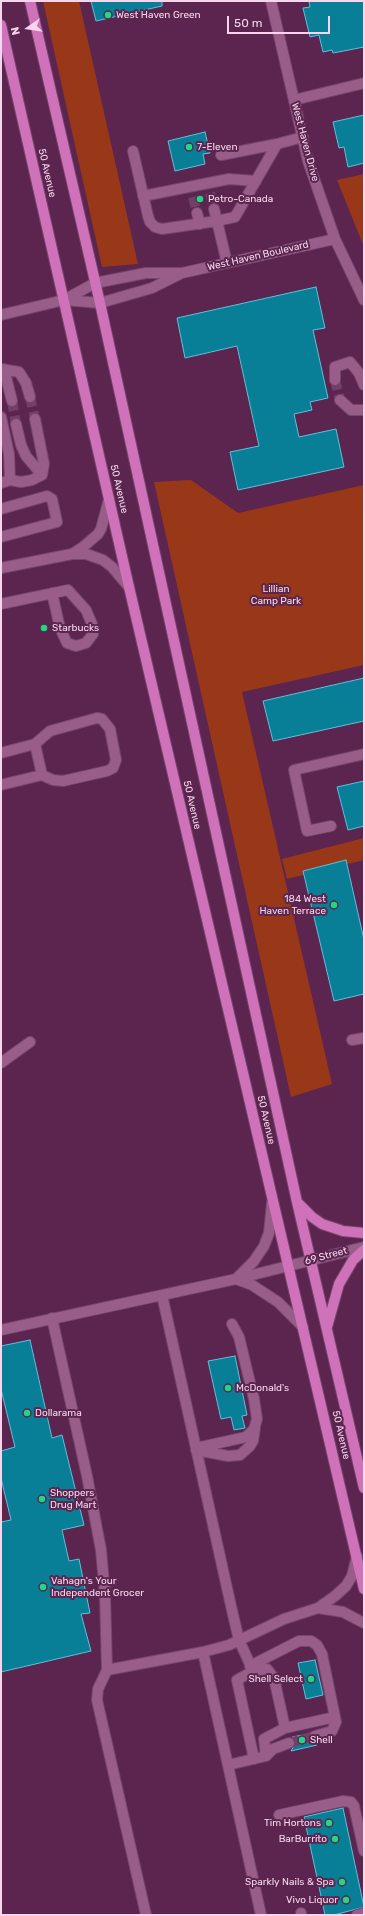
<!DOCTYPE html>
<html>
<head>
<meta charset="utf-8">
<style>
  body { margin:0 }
  #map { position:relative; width:365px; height:1916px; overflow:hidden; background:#5b254f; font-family:Rubik,sans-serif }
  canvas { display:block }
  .frame { position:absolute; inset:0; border:2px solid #f7d6ed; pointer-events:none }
  .north { position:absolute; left:8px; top:8px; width:40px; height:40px; -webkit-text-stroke:3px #5b254f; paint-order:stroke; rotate:257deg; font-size:11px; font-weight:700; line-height:16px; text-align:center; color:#f7d6ed }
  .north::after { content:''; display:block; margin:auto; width:14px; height:18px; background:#f7d6ed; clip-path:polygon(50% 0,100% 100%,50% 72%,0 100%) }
  .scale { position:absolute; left:227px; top:16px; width:103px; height:18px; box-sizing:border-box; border:2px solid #f7d6ed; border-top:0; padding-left:5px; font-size:12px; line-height:14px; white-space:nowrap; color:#f7d6ed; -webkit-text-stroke:3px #5b254f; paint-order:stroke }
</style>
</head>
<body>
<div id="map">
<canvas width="365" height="1916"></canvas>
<div class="frame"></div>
<div class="north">N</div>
<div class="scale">50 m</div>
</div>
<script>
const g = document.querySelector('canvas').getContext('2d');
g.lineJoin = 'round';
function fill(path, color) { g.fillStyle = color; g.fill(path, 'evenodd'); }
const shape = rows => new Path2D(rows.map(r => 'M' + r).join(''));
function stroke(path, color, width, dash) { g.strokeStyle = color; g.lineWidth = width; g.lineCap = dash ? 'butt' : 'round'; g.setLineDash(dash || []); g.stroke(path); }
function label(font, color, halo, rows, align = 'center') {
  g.font = font + ' Rubik,sans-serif'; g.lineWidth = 4; g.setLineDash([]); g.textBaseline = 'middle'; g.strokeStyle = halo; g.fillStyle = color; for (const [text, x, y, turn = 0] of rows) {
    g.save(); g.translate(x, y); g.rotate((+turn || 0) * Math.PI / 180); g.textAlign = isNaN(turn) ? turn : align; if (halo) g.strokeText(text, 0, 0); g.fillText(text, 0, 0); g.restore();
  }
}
const green = shape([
  [43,1,79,1,138,264,102,267],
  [364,174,364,247,337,180],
  [191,480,238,513,364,485,364,665,242,692,332,1084,291,1097,154,482],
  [364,838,364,860,287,879,282,859]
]);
const building = shape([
  [91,1,162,1,162,6,96,21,91,1],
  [309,1,364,1,364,47,333,53,332,50,323,52,319,35,310,37,303,8,310,7,309,1],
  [364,115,364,163,348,167,344,147,339,148,333,122,364,115],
  [205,132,210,153,203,154,205,164,175,171,168,141,205,132],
  [316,287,325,328,313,330,328,398,310,402,312,410,294,414,299,437,336,429,344,467,238,490,230,452,259,446,237,346,185,358,177,318,316,287],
  [364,678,364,721,273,741,263,701,364,678],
  [364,781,364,826,348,830,337,787,364,781],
  [346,860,364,940,364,994,334,1001,303,871,346,860],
  [30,1340,52,1438,62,1435,84,1525,62,1530,69,1561,79,1559,90,1613,81,1614,91,1651,1,1672,1,1522,11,1520,1,1478,1,1451,15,1447,1,1389,1,1346,30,1340],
  [235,1356,247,1415,242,1416,245,1428,234,1430,231,1417,221,1419,208,1361,235,1356],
  [315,1660,323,1695,306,1699,298,1663,315,1660],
  [309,1734,310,1740,316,1742,317,1745,291,1751,295,1744,292,1737,309,1734],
  [343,1808,364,1907,334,1915,325,1915,304,1817,343,1808]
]);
const minorTunnel = shape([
  [210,193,214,209],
  [193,197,197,213],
  [335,380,340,400],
  [30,397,35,419],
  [12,401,16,424],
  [289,1743,315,1736]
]);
const minor = shape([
  [271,1,308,161,335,239,364,300],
  [294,100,364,83],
  [133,151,148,216,150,222,155,227,162,229,217,221,214,209],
  [221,155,277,144],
  [143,196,229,179,256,181],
  [197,213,200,224],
  [227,263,217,221,235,217,277,144,303,137],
  [64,300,100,303,152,288,180,274],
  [1,315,64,300,95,283,146,273,182,273,335,239],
  [1,369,19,372,26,383,30,397],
  [4,369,12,401],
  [335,380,335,367,350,362,359,373,364,385],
  [340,400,351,410,364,410],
  [1,417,9,454,10,480,1,483],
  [16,424,21,445,26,456,42,475],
  [10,480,21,482,32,480,42,475,44,464,35,419],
  [1,509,47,496,52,499,57,522,1,537],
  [72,554,83,547,98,534,101,529,109,499],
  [1,568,72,554,86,554,103,560,112,567,129,587],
  [1,604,68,590,86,610,92,624,93,634,86,643,76,646,67,643,60,628,52,593],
  [35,744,42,775],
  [1,753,35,744,50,731,97,718,102,719,110,729,116,760,113,768,107,771,63,781,53,780,42,775,1,785],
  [331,826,307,831,294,770,364,754],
  [352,1040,364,1038],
  [1,1063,30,1042],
  [236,1279,254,1261,264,1246,269,1233,272,1203],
  [236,1279,252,1285,278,1302,303,1327],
  [162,1295,231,1606,239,1640,253,1671,237,1680,254,1759],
  [52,1318,87,1476,101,1550,105,1594,107,1670],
  [1,1330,236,1279,364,1247],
  [196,1448,246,1437,254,1429,257,1419,254,1399,239,1337,232,1324],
  [196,1450,228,1456,240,1455,250,1446,253,1441,255,1428],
  [318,1608,343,1612,364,1623],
  [250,1666,299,1641,311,1641,317,1645,322,1654,336,1722,332,1731,315,1736],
  [253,1671,267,1669,274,1678,285,1728,335,1717],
  [266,1756,264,1739,285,1728],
  [228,1765,266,1756,273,1749,289,1743],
  [279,1815,343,1801,351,1802,354,1806,364,1851],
  [301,1913,301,1915],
  [146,1915,97,1700,98,1689,107,1670,203,1652],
  [261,1915,203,1652,229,1645,284,1619,318,1608,335,1596,346,1586,352,1576,357,1556],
  [357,1915,364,1913]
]);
const major = shape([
  [30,1,100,303,297,1202,364,1488],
  [1,25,129,587,364,1589],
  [299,1204,312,1217,322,1224,343,1231,364,1233],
  [327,1327,339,1284,353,1260,364,1250]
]);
const markers = [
  [108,15,4,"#1ed888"],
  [189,147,4,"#1ed888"],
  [200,199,4,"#1ed888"],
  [44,628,4,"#1ed888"],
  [334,905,4,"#1ed888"],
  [228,1388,4,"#1ed888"],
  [27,1413,4,"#1ed888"],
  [42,1499,4,"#1ed888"],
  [43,1587,4,"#1ed888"],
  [311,1679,4,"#1ed888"],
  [302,1740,4,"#1ed888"],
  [329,1823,4,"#1ed888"],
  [335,1839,4,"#1ed888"],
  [342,1882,4,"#1ed888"],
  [346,1900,4,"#1ed888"]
];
const poiNames = [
  ["West Haven Green",116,15],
  ["7-Eleven",197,147],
  ["Petro-Canada",208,199],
  ["Starbucks",52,628],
  ["184 West",326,899,"right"],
  ["Haven Terrace",326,911,"right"],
  ["McDonald's",236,1388],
  ["Dollarama",35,1413],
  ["Shoppers",50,1493],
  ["Drug Mart",50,1505],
  ["Vahagn's Your",51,1581],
  ["Independent Grocer",51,1593],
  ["Shell Select",303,1679,"right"],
  ["Shell",310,1740],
  ["Tim Hortons",321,1823,"right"],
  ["BarBurrito",327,1839,"right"],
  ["Sparkly Nails & Spa",334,1882,"right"],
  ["Vivo Liquor",338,1900,"right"]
];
const streetNames = [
  ["West Haven Drive",305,142,75],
  ["50 Avenue",47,173,77],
  ["West Haven Boulevard",258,256,-13],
  ["50 Avenue",119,489,77],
  ["50 Avenue",192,805,77],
  ["50 Avenue",266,1120,77],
  ["69 Street",326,1256,-15],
  ["50 Avenue",341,1435,77]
];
const parkNames = [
  ["Lillian",276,589],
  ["Camp Park",276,601]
];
fill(green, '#993819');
fill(building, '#087f96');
stroke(building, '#60c0d9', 1);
stroke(minorTunnel, '#724067', 10, [10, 5]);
stroke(minor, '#76466c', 12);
stroke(major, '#76466c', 12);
stroke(minor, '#985d89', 10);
stroke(major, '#d072b9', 10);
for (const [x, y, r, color] of markers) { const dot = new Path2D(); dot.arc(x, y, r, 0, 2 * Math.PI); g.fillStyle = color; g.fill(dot); stroke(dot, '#5b254f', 1.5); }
label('10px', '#f7d6ed', '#5b254f', poiNames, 'left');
label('10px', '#f7d6ed', '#5b254f', streetNames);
label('10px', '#fbddd4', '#5b254f', parkNames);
</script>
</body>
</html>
